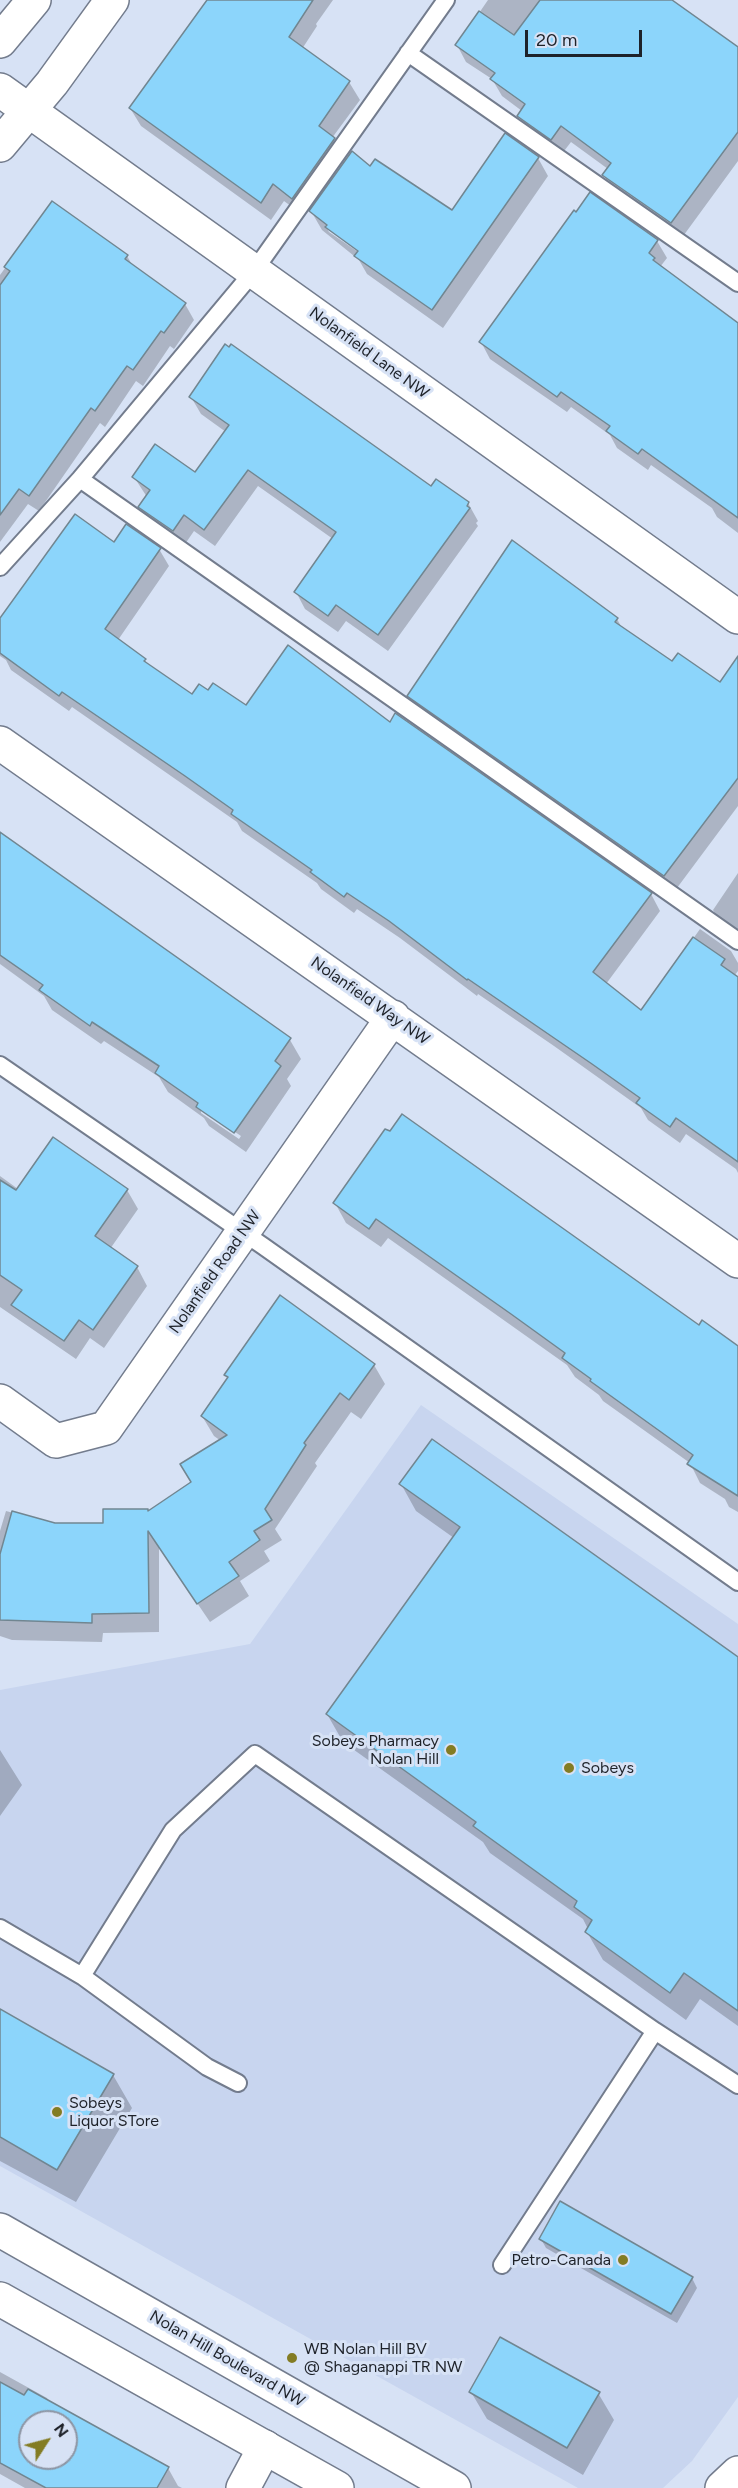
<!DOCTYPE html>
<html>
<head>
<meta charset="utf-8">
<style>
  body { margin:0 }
  #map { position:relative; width:738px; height:2488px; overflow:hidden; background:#d7e2f5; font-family:Figtree,sans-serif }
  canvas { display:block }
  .north { position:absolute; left:18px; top:2410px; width:60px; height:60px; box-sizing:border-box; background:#d7e2f5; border:2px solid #8d95a3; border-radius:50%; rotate:54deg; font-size:16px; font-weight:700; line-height:24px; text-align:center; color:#1e2229 }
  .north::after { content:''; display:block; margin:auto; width:21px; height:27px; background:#837c23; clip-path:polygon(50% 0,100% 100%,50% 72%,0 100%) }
  .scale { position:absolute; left:525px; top:30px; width:117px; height:27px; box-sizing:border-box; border:3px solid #1e2229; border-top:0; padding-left:8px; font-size:18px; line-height:21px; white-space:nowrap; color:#1e2229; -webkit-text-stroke:4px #d7e2f5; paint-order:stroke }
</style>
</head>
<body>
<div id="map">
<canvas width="738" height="2488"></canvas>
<div class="north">N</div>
<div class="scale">20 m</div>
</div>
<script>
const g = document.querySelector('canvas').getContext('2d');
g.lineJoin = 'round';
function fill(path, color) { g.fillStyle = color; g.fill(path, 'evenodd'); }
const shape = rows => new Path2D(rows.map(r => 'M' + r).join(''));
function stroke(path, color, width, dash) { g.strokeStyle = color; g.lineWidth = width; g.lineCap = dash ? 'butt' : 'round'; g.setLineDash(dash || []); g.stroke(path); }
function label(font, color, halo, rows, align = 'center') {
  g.font = font + ' Figtree,sans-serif'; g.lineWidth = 6; g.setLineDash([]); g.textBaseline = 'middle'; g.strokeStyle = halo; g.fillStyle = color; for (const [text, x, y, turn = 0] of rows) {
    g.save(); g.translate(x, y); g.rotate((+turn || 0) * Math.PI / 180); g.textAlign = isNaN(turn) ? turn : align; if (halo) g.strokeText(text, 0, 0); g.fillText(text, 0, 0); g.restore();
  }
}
const built = shape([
  [421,1405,738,1624,738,2397,692,2461,663,2488,578,2488,0,2166,0,1690,250,1644]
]);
const shadow = shape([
  [209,0,333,0,316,24,317,26,302,49,349,82,360,100,332,138,344,157,303,215,284,201,271,220,141,126,130,108],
  [488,0,669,0,738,47,738,161,681,239,613,192,604,175,608,169,571,142,561,155,528,133,519,116,522,111,502,96,492,79,466,62,457,45],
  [538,158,548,176,443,328,367,274,359,260,322,230,311,211,371,168,452,212],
  [325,225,365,254,364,256,329,232],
  [590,195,657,241,667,258,660,267,738,323,738,533,717,517,712,508,651,465,648,470,617,448,610,435,571,407,567,412,490,359,481,342],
  [53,203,127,256,134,268,185,304,194,320,174,349,170,346,143,386,136,381,105,427,100,423,39,511,28,504,0,542,0,275],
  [191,397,431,488,436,481,468,503,478,521,476,523,478,526,388,651,346,621,338,632,305,609,296,592,333,539,258,486,215,546,194,531,183,547,150,524,140,507,147,497,134,477,195,474,226,432,201,414],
  [114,544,159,549,169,566,118,640,145,660,148,666,193,696,208,692,246,707,390,724,651,894,660,911,606,984,641,1012,700,929,731,951,738,963,738,971,734,976,738,979,738,1173,736,1169,686,1134,680,1143,648,1120,641,1108,554,1046,478,994,477,996,400,938,357,909,354,913,321,889,317,883,242,831,237,822,72,707,69,711,11,670,6,660,0,656,0,621],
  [617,619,622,628,673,663,738,695,738,806,674,892,418,712,409,696],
  [0,834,290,1040,301,1059,287,1079,291,1086,246,1152,209,1126,204,1118,168,1092,159,1077,104,1041,101,1044,52,1010,44,996,0,964],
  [201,1109,241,1136,239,1139,201,1113],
  [738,873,738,937,723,926,713,910],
  [53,1139,127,1190,138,1209,110,1249,137,1267,147,1286,104,1348,90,1338,76,1359,0,1307,0,1176,18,1189],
  [335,1203,738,1356,738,1512,729,1507,725,1499,700,1483,690,1463,603,1401,599,1395,575,1377,567,1365,388,1238,381,1247,346,1223],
  [374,1365,385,1384,361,1419,351,1412,315,1463,317,1466,275,1529,282,1540,264,1551,270,1561,240,1581,249,1596,210,1622,159,1547,159,1632,103,1633,102,1642,12,1640,0,1636,0,1531,6,1511,55,1524,105,1524,148,1512,193,1483,221,1441,214,1436,202,1416,228,1379,226,1375],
  [401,1484,738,1659,738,2026,700,1999,686,2020,603,1960,587,1932,588,1929,583,1919,490,1853,483,1842,343,1742,327,1714,454,1538,416,1511],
  [0,1750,22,1785,0,1816],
  [0,2011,113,2075,132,2108,76,2202,0,2161],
  [541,2239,692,2278,697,2288,677,2323,546,2248],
  [0,2372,47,2398,49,2402,168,2468,178,2486,182,2488,25,2488,0,2474],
  [30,2422,66,2422,66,2458,30,2458],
  [471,2392,598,2393,614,2420,583,2475,487,2419]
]);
const building = shape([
  [207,0,313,0,289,37,350,81,319,126,335,138,292,199,273,184,261,203,129,108,207,0],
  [540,0,672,0,738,47,738,132,671,223,602,175,611,163,561,126,551,140,517,116,525,104,490,79,495,73,455,45,479,11,514,35,540,0],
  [505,133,539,157,432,310,354,256,358,251,325,227,327,225,309,211,352,151,370,166,375,159,452,210,505,133],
  [590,192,658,240,649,253,655,258,653,260,738,323,738,518,642,449,638,454,606,431,610,426,561,392,557,397,479,342,574,210,576,212,590,192],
  [52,201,128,255,125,259,186,303,164,333,161,331,133,370,127,366,95,411,91,408,29,496,19,489,0,515,0,285,10,271,4,267,52,201],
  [225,344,229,347,231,344,431,486,436,479,469,502,467,506,470,508,378,635,336,605,328,616,294,592,336,532,248,470,204,530,184,515,173,531,138,507,150,490,132,477,155,444,195,472,229,425,189,397,225,344],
  [75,514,114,542,126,524,161,548,105,629,146,659,144,661,192,694,199,684,208,690,213,683,246,705,288,645,390,722,395,713,652,893,593,972,641,1010,693,937,725,959,721,965,738,977,738,1162,676,1118,670,1127,636,1103,640,1098,592,1064,468,979,467,980,389,921,347,893,344,897,310,872,312,870,231,814,233,810,185,776,62,692,59,696,0,653,0,618,75,514],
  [512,540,618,618,615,622,672,661,678,653,720,682,738,656,738,778,664,876,407,696,512,540],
  [0,832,291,1038,275,1061,281,1066,234,1133,196,1107,198,1103,155,1073,159,1066,92,1022,90,1026,39,990,43,985,0,955,0,832],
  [402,1114,699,1325,702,1320,738,1346,738,1496,687,1464,693,1455,590,1381,591,1379,562,1358,565,1353,511,1314,376,1219,369,1229,333,1203,385,1129,390,1131,402,1114],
  [53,1137,128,1189,95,1236,138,1266,93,1330,79,1320,64,1341,11,1305,22,1290,0,1275,0,1180,16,1190,53,1137],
  [280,1295,375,1364,349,1400,340,1393,304,1443,306,1445,265,1509,272,1520,254,1531,260,1540,229,1562,239,1576,197,1604,148,1531,149,1613,92,1614,92,1623,0,1620,0,1554,12,1511,55,1523,103,1523,103,1509,148,1509,148,1511,191,1482,180,1464,227,1435,201,1416,228,1377,224,1375,280,1295],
  [432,1439,738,1657,738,2011,684,1973,670,1993,585,1932,592,1920,574,1907,577,1901,473,1826,476,1822,326,1714,460,1527,399,1484,432,1439],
  [0,2009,114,2074,57,2170,0,2137,0,2009],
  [560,2201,693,2277,671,2314,539,2239,560,2201],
  [500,2337,600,2392,567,2448,469,2392,500,2337],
  [0,2382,24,2395,28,2389,169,2467,157,2488,46,2488,0,2463,0,2382],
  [30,2422,66,2422,66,2458,30,2458,30,2422]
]);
const service = shape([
  [408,53,738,283],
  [80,479,738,941],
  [0,567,80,479,254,271,446,0],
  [0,1065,263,1246,738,1582],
  [0,1928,82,1976,173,1830,255,1754,655,2031,738,2085],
  [82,1976,207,2067,238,2083],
  [502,2265,655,2031]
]);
const minor = shape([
  [0,90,738,617],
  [0,743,738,1261],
  [0,1401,56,1441,106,1428,393,1017],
  [243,2488,265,2447]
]);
const tertiary = shape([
  [0,41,34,0],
  [0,145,52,83,112,0],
  [0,2230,454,2488],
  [0,2299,337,2488]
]);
const secondary = shape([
  [722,2488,738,2473]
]);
const markers = [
  [451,1750,6,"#837c23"],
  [569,1768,6,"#837c23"],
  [57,2112,6,"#837c23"],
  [623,2260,6,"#837c23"],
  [292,2358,6,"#837c23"]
];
const streetNames = [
  ["Nolanfield Lane NW",369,353,36],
  ["Nolanfield Way NW",370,1001,35],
  ["Nolanfield Road NW",215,1272,-55],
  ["Nolan Hill Boulevard NW",227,2359,30]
];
const poiNames = [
  ["Sobeys Pharmacy",439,1741,"right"],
  ["Nolan Hill",439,1759,"right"],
  ["Sobeys",581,1768],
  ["Sobeys",69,2103],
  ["Liquor STore",69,2121],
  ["Petro-Canada",611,2260,"right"],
  ["WB Nolan Hill BV",304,2349],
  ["@ Shaganappi TR NW",304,2367]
];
fill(built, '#c8d5ef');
fill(shadow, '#0003');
fill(building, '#8cd5fb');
stroke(building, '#718691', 1.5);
stroke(service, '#737c8d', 20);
stroke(minor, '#737c8d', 36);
stroke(tertiary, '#737c8d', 36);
stroke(secondary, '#737c8d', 36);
stroke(service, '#fff', 16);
stroke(minor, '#fff', 33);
stroke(tertiary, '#fff', 33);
stroke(secondary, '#fff', 33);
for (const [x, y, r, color] of markers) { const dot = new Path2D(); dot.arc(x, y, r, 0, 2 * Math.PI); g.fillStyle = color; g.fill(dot); stroke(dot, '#d7e2f5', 2); }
label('16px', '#1e2229', '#d7e2f5', streetNames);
label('16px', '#1e2229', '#d7e2f5', poiNames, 'left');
</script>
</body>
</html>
